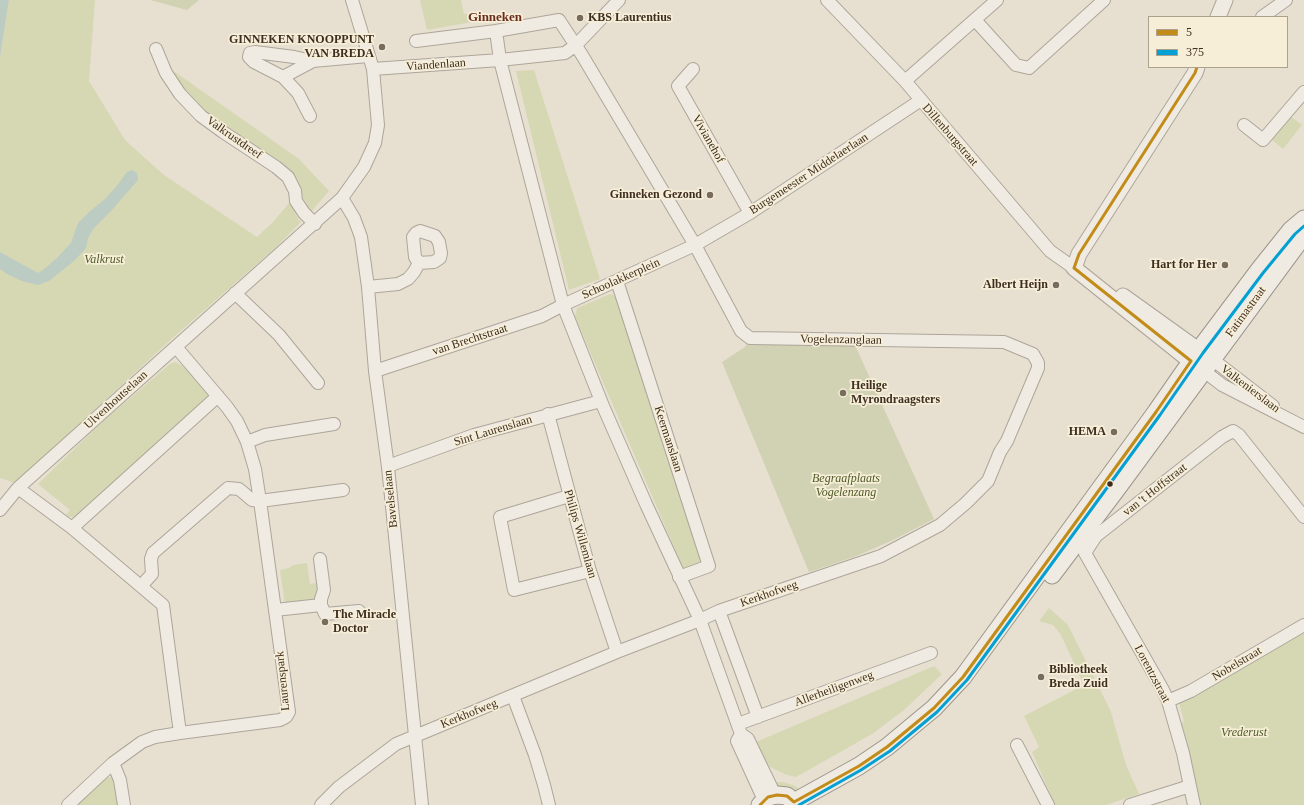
<!DOCTYPE html>
<html>
<head>
<meta charset="utf-8">
<style>
  body { margin:0 }
  #map { position:relative; width:1304px; height:805px; overflow:hidden; background:#e7e0d1; font-family:"Times New Roman",serif }
  canvas { display:block }
  .legend { position:absolute; left:1148px; top:16px; width:140px; height:52px; box-sizing:border-box; background:#f7eed8; border:1px solid #ada18e; margin:0; padding:5px 7px; list-style:none; font-size:12px; color:#3d2e20 }
  .legend li { display:flex; align-items:center; gap:8px; height:20px }
  .legend b { width:20px; border:1px solid #ada18e }
</style>
</head>
<body>
<div id="map">
<canvas width="1304" height="805"></canvas>
<ul class="legend">
<li><b style="height:5px;background:#c38c18"></b>5</li>
<li><b style="height:5px;background:#03a0d4"></b>375</li>
</ul>
</div>
<script>
const g = document.querySelector('canvas').getContext('2d');
g.lineJoin = 'round';
function fill(path, color) { g.fillStyle = color; g.fill(path, 'evenodd'); }
const shape = rows => new Path2D(rows.map(r => 'M' + r).join(''));
function stroke(path, color, width, dash) { g.strokeStyle = color; g.lineWidth = width; g.lineCap = dash ? 'butt' : 'round'; g.setLineDash(dash || []); g.stroke(path); }
function label(font, color, halo, rows, align = 'center') {
  g.font = font + ' "Times New Roman",serif'; g.lineWidth = 3.5; g.setLineDash([]); g.textBaseline = 'middle'; g.strokeStyle = halo; g.fillStyle = color; for (const [text, x, y, turn = 0] of rows) {
    g.save(); g.translate(x, y); g.rotate((+turn || 0) * Math.PI / 180); g.textAlign = isNaN(turn) ? turn : align; if (halo) g.strokeText(text, 0, 0); g.fillText(text, 0, 0); g.restore();
  }
}
const green = shape([
  [9,0,95,0,89,81,125,140,164,175,257,237,273,222,290,202,298,219,301,222,274,249,176,335,15,483,0,478,0,57],
  [420,0,461,0,464,14,470,14,472,22,427,30],
  [534,70,600,279,569,290,516,71],
  [175,72,299,159,329,191,311,212,300,192,297,179,290,170,217,123,199,109,170,75],
  [1289,115,1302,125,1283,149,1271,139],
  [610,294,614,295,617,299,701,562,699,565,686,570,683,568,575,317,577,308],
  [175,362,183,366,210,396,78,515,75,517,71,517,66,515,70,510,38,484,102,422,170,364],
  [307,563,310,584,320,582,321,591,314,602,285,605,280,570,289,568,293,565],
  [1049,608,1068,625,1111,712,1126,765,1139,794,1106,805,1055,805,1032,752,1039,747,1024,716,1084,685,1061,635,1053,625,1039,621],
  [1304,629,1304,805,1201,805,1180,723,1184,722,1179,702],
  [934,666,942,674,904,710,872,734,796,777,787,775,770,767,764,759,756,742],
  [111,777,114,780,120,805,76,805,105,778],
  [773,782,783,782,793,785,803,791,802,794,780,789]
]);
const cemetery = shape([
  [150,0,199,0,187,10],
  [749,339,854,343,934,519,893,540,854,557,809,572,722,362,745,347]
]);
const water = shape([
  [0,0,9,0,0,57],
  [132,170,137,173,138,180,111,211,94,228,88,238,86,248,74,261,49,281,38,285,22,281,7,274,0,269,0,252,38,273,43,270,57,258,71,243,78,223,88,213,105,199,116,187,127,172]
]);
const minor = shape([
  [827,0,905,81,1050,251,1074,268],
  [1262,17,1286,0],
  [975,20,1016,65,1029,68,1104,0],
  [416,41,496,31,559,20,582,55,695,245,563,305,500,60,496,31],
  [156,49,166,73,180,94,201,116,223,132,276,167,288,177,295,191,296,201,304,213,315,224],
  [373,69,500,60,565,53,576,45,619,0],
  [693,69,678,86,750,213],
  [283,77,254,62,249,57,250,53,255,52,294,57,313,61,368,56],
  [905,81,997,0],
  [310,116,298,93,283,77,313,61],
  [1244,125,1263,140,1304,92],
  [342,198,354,218,361,237,368,287,375,371,388,467,422,805],
  [420,231,435,236,439,242,441,253,440,258,434,262,419,263,415,257,413,237,416,233,420,231],
  [617,281,709,566,679,577],
  [368,287,398,284,408,279,414,272,419,263],
  [235,293,279,335,318,383],
  [1212,359,1273,406],
  [375,371,542,316,563,305,603,406,646,504,700,620,741,734,748,739,775,795],
  [1204,371,1222,385,1304,427],
  [548,414,590,571,617,652],
  [247,442,265,435,334,424],
  [388,466,474,435,601,401],
  [18,488,72,528,163,605,180,733],
  [569,496,500,517,514,590,590,571],
  [0,510,18,488,342,198,364,167,375,143,378,125,373,69,352,0],
  [72,528,218,396],
  [320,559,324,590,321,599,321,605],
  [141,586,152,574,151,559,153,553,228,488,239,489,252,500,260,501,343,490],
  [275,610,321,605,325,614,359,611],
  [719,611,758,717],
  [513,696,535,755,544,785,549,805],
  [1168,701,1191,691,1304,625],
  [738,724,931,653],
  [741,734,737,741,764,800],
  [1017,745,1048,805],
  [113,763,120,780,124,805],
  [68,805,113,763,142,742,155,737,180,733,280,720,286,717,289,712,260,501,255,469,247,442,237,421,227,407,176,347],
  [321,805,339,787,396,744,617,652,700,620,719,611,881,556,940,525,966,503,988,481,1000,452,1007,441,1038,368,1038,363,1033,354,1004,342,750,338,741,331,695,245,750,213,921,100],
  [1130,805,1190,786],
  [1194,805,1183,753,1168,701,1163,690,1085,553,1096,536,1222,437,1233,431,1239,435,1304,517]
]);
const tertiary = shape([
  [1218,17,1225,0],
  [1197,67,1195,73,1079,254,1074,268,1199,368],
  [1123,296,1208,357]
]);
const secondary = shape([
  [1052,575,1116,490,1304,235],
  [794,802,859,766,887,747,934,708,963,677,1156,412,1199,350,1259,270,1291,230,1304,219],
  [760,805,768,797,777,795,787,796,794,802,797,805]
]);
const bus1 = shape([
  [1074,268,1079,254,1195,73,1197,67],
  [760,805,768,797,777,795,787,796,794,802,859,766,887,747,934,708,963,677,1156,412,1191,361,1074,268]
]);
const bus2 = shape([
  [799,805,861,770,890,751,937,712,967,680,1160,415,1203,353,1263,273,1295,234,1304,226]
]);
const markers = [
  [580,18,4,"#786c5e"],
  [382,47,4,"#786c5e"],
  [710,195,4,"#786c5e"],
  [1225,265,4,"#786c5e"],
  [1056,285,4,"#786c5e"],
  [843,393,4,"#786c5e"],
  [1114,432,4,"#786c5e"],
  [1110,484,3.5,"#3d2e20"],
  [325,622,4,"#786c5e"],
  [1041,677,4,"#786c5e"]
];
const poiNames = [
  ["KBS Laurentius",588,18,"left"],
  ["GINNEKEN KNOOPPUNT",374,40],
  ["VAN BREDA",374,54],
  ["Ginneken Gezond",702,195],
  ["Hart for Her",1217,265],
  ["Albert Heijn",1048,285],
  ["Heilige",851,386,"left"],
  ["Myrondraagsters",851,400,"left"],
  ["HEMA",1106,432],
  ["The Miracle",333,615,"left"],
  ["Doctor",333,629,"left"],
  ["Bibliotheek",1049,670,"left"],
  ["Breda Zuid",1049,684,"left"]
];
const streetNames = [
  ["Viandenlaan",436,65,-4],
  ["Dillenburgstraat",950,135,49],
  ["Valkrustdreef",234,138,35],
  ["Vivianehof",708,139,60],
  ["Burgemeester Middelaerlaan",809,174,-33],
  ["Schoolakkerplein",621,279,-24],
  ["Fatimastraat",1246,312,-54],
  ["van Brechtstraat",470,340,-18],
  ["Vogelenzanglaan",841,340,1],
  ["Valkenierslaan",1250,389,37],
  ["Ulvenhoutselaan",116,400,-42],
  ["Sint Laurenslaan",493,431,-17],
  ["Keermanslaan",668,439,72],
  ["van 't Hoffstraat",1155,490,-38],
  ["Bavelselaan",391,499,-96],
  ["Philips Willemlaan",580,534,74],
  ["Kerkhofweg",769,594,-19],
  ["Nobelstraat",1237,664,-31],
  ["Lorentzstraat",1152,674,62],
  ["Laurenspark",283,681,-96],
  ["Allerheiligenweg",834,689,-20],
  ["Kerkhofweg",469,714,-22]
];
const parkNames = [
  ["Valkrust",104,260],
  ["Begraafplaats",846,479],
  ["Vogelenzang",846,493],
  ["Vrederust",1244,733]
];
const neighbourhoodNames = [
  ["Ginneken",495,18]
];
fill(green, '#d6d7b3');
fill(cemetery, '#d1d1b3');
fill(water, '#bcccc2');
stroke(minor, '#ada599', 14);
stroke(tertiary, '#ada599', 17);
stroke(secondary, '#9c958a', 19);
stroke(minor, '#efebe3', 12);
stroke(tertiary, '#efebe3', 15);
stroke(secondary, '#efebe3', 17);
stroke(bus1, '#c38c18', 3);
stroke(bus2, '#03a0d4', 3);
for (const [x, y, r, color] of markers) { const dot = new Path2D(); dot.arc(x, y, r, 0, 2 * Math.PI); g.fillStyle = color; g.fill(dot); stroke(dot, '#f7eed8', 1.5); }
label('bold 12px', '#3d2e20', '#f7eed8', poiNames, 'right');
label('12px', '#3d2e20', '#f7eed8', streetNames);
label('italic 12px', '#4d5a26', '#f7eed8', parkNames);
label('bold 13px', '#6b2e1e', '#f7eed8', neighbourhoodNames);
</script>
</body>
</html>
